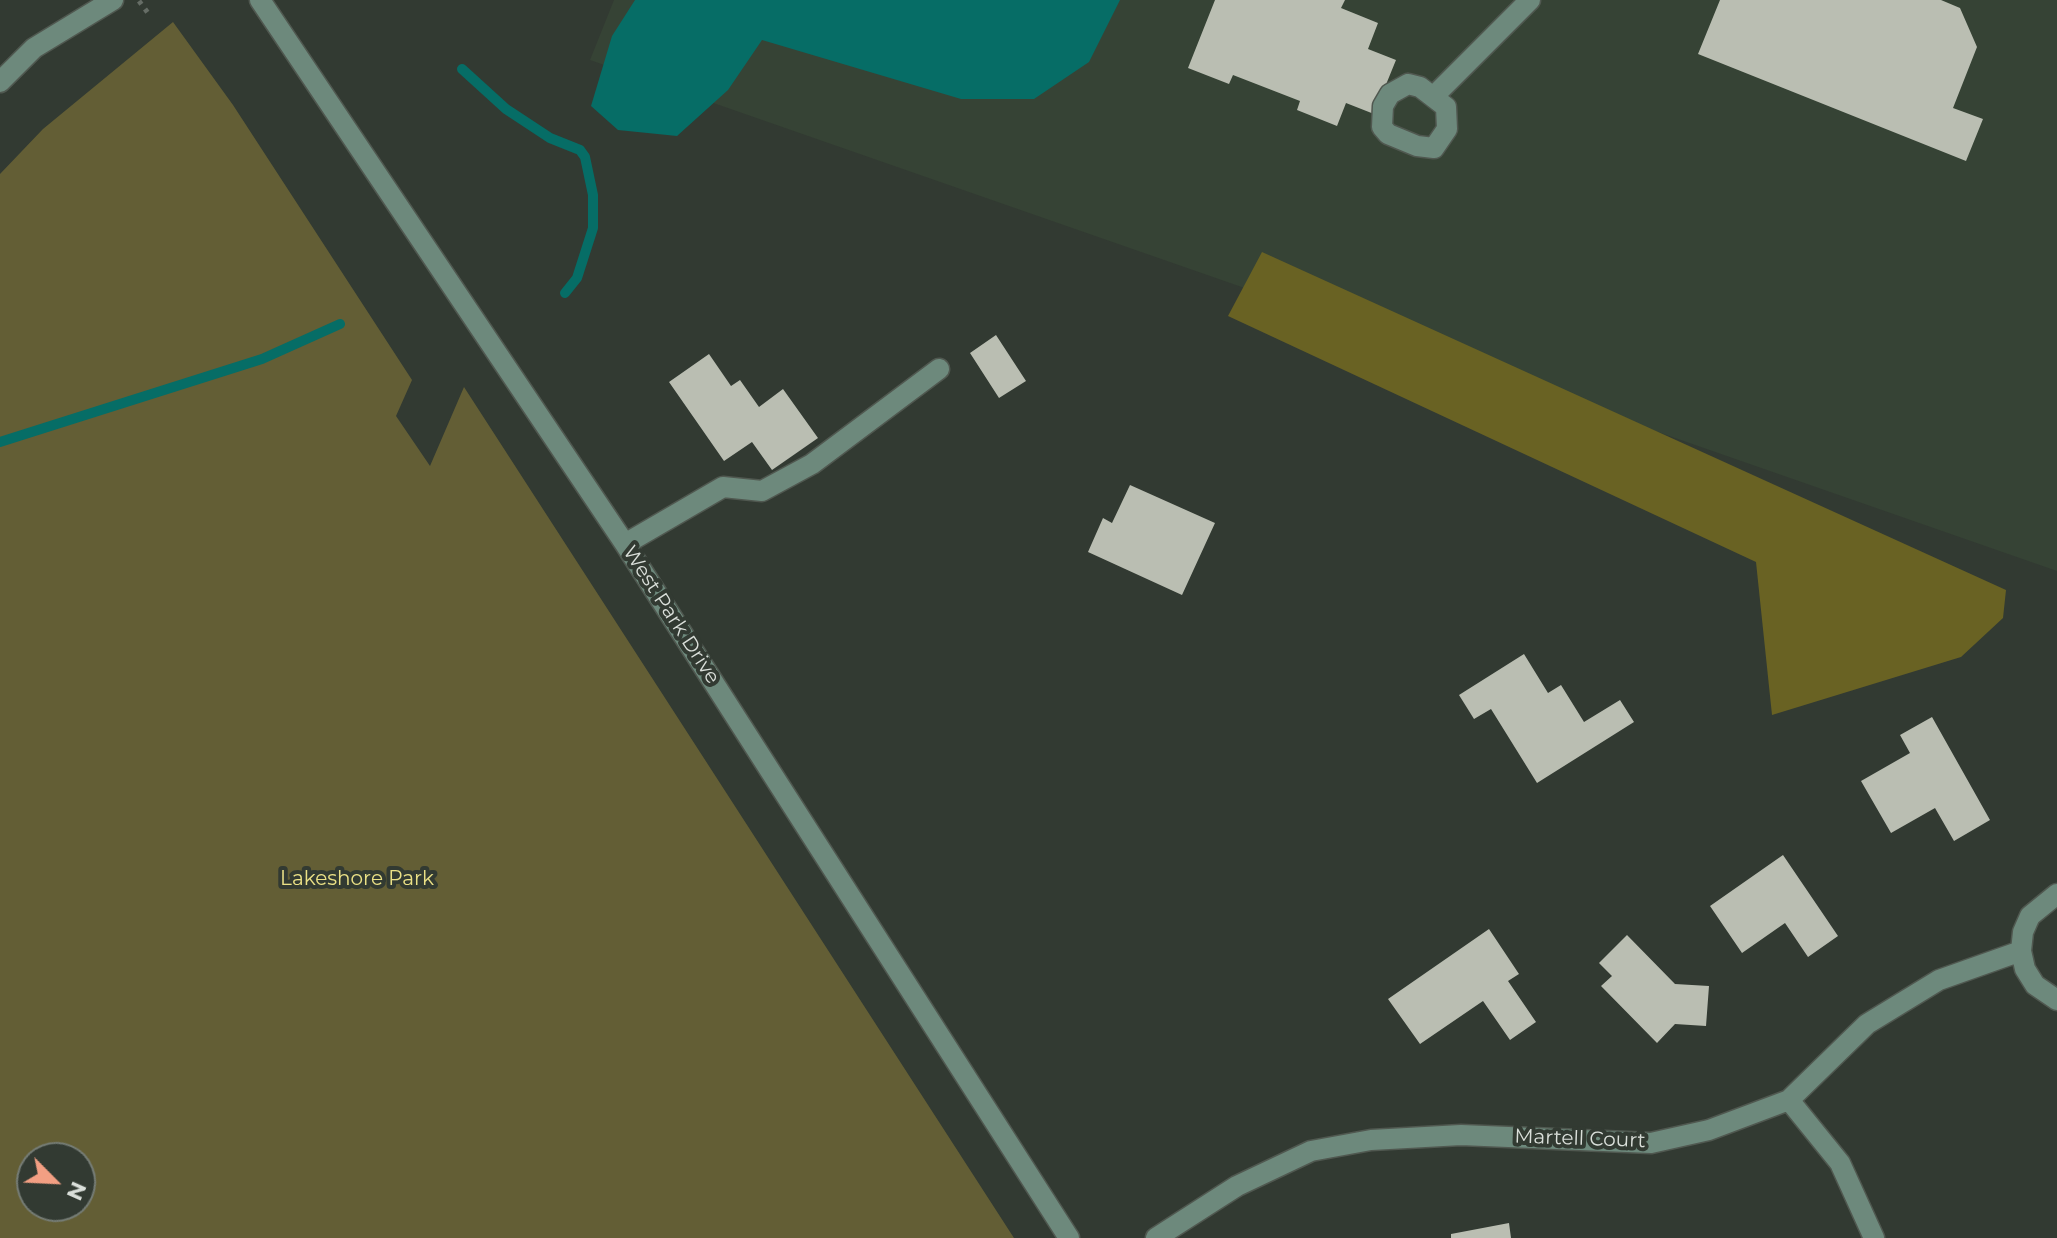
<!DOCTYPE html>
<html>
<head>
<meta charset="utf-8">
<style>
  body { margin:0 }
  #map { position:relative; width:2057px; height:1238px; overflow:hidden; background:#323a32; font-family:Montserrat,sans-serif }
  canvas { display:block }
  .north { position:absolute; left:16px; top:1142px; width:80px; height:80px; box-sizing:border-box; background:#323a32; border:2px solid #757c75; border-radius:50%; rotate:114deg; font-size:22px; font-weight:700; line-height:32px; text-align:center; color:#dadfda }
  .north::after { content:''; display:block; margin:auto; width:28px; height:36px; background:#f39f83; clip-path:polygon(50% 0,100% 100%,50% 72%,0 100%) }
</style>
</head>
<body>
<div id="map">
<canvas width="2057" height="1238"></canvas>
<div class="north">N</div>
</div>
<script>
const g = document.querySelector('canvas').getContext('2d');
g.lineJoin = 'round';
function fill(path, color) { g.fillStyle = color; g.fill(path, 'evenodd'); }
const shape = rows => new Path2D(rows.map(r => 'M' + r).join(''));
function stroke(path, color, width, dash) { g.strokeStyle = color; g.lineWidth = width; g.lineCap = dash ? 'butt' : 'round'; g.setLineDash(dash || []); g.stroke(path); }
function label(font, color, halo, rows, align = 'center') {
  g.font = font + ' Montserrat,sans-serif'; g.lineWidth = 8; g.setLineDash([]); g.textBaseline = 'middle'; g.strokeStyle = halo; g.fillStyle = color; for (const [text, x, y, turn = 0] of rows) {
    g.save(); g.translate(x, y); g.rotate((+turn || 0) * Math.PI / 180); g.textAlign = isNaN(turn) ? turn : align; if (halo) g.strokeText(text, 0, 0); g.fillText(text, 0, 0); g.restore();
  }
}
const built = shape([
  [614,0,2057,0,2057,571,590,60]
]);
const green = shape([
  [173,22,233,105,412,380,396,416,430,466,464,387,1014,1238,0,1238,0,174,43,129],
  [32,1158,80,1158,80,1206,32,1206]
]);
const forest = shape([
  [1262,252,2006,590,2003,618,1961,657,1772,715,1756,562,1228,316]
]);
const water = shape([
  [635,0,1120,0,1089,62,1034,99,961,99,762,40,728,90,677,136,618,130,591,106,612,36]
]);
const stream = shape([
  [462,69,506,109,550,138,580,150,585,157,593,195,593,228,577,278,565,293],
  [0,442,262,359,340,324]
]);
const building = shape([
  [1215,0,1345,0,1341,8,1378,23,1368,49,1396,60,1374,114,1346,103,1337,126,1297,110,1300,101,1233,75,1229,84,1188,68],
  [1720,0,1941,0,1960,8,1977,47,1953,108,1983,119,1966,161,1698,54],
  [996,335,1026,381,999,398,970,353],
  [709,354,731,386,740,380,759,407,783,389,818,438,772,470,752,442,724,461,669,382],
  [1130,485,1215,523,1182,595,1088,552,1103,518,1112,523],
  [1524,654,1548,693,1561,685,1584,722,1620,700,1634,722,1537,783,1491,709,1474,719,1459,695],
  [1932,717,1990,820,1954,841,1935,808,1891,833,1861,781,1910,753,1900,735],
  [1783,855,1838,936,1808,957,1785,923,1742,953,1710,906],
  [1489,929,1519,974,1508,981,1536,1022,1510,1040,1483,1001,1420,1044,1388,999],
  [1627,935,1675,984,1709,986,1706,1026,1675,1024,1657,1043,1601,986,1612,976,1599,963],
  [1509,1223,1511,1238,1451,1238,1451,1234]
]);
const path = shape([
  [139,1,151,17]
]);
const minor = shape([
  [260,0,625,544,1069,1238],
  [0,82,34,48,113,0],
  [1408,84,1420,87,1446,107,1447,129,1434,148,1417,146,1388,134,1382,127,1383,106,1390,94,1408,84],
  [1434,96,1530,0],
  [625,544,723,487,762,491,812,464,939,369],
  [2057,894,2030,916,2023,932,2021,951,2025,969,2035,985,2057,1000],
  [1789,1100,1840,1163,1874,1238],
  [1156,1238,1237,1186,1311,1151,1371,1140,1461,1135,1651,1143,1709,1130,1789,1100,1867,1024,1939,980,2021,951]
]);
const streetNames = [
  ["West Park Drive",671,615,57],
  ["Martell Court",1580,1139,2]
];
const parkNames = [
  ["Lakeshore Park",357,879]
];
fill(built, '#364335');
fill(green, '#635e35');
fill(forest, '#696223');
fill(water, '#066d66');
stroke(stream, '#066d66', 10);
fill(building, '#babeb2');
stroke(minor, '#505850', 23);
stroke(path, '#666d66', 5, [4, 6]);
stroke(minor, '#6d897c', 20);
label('20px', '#dadfda', '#323a32', streetNames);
label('20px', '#ebe186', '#323a32', parkNames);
</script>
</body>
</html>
